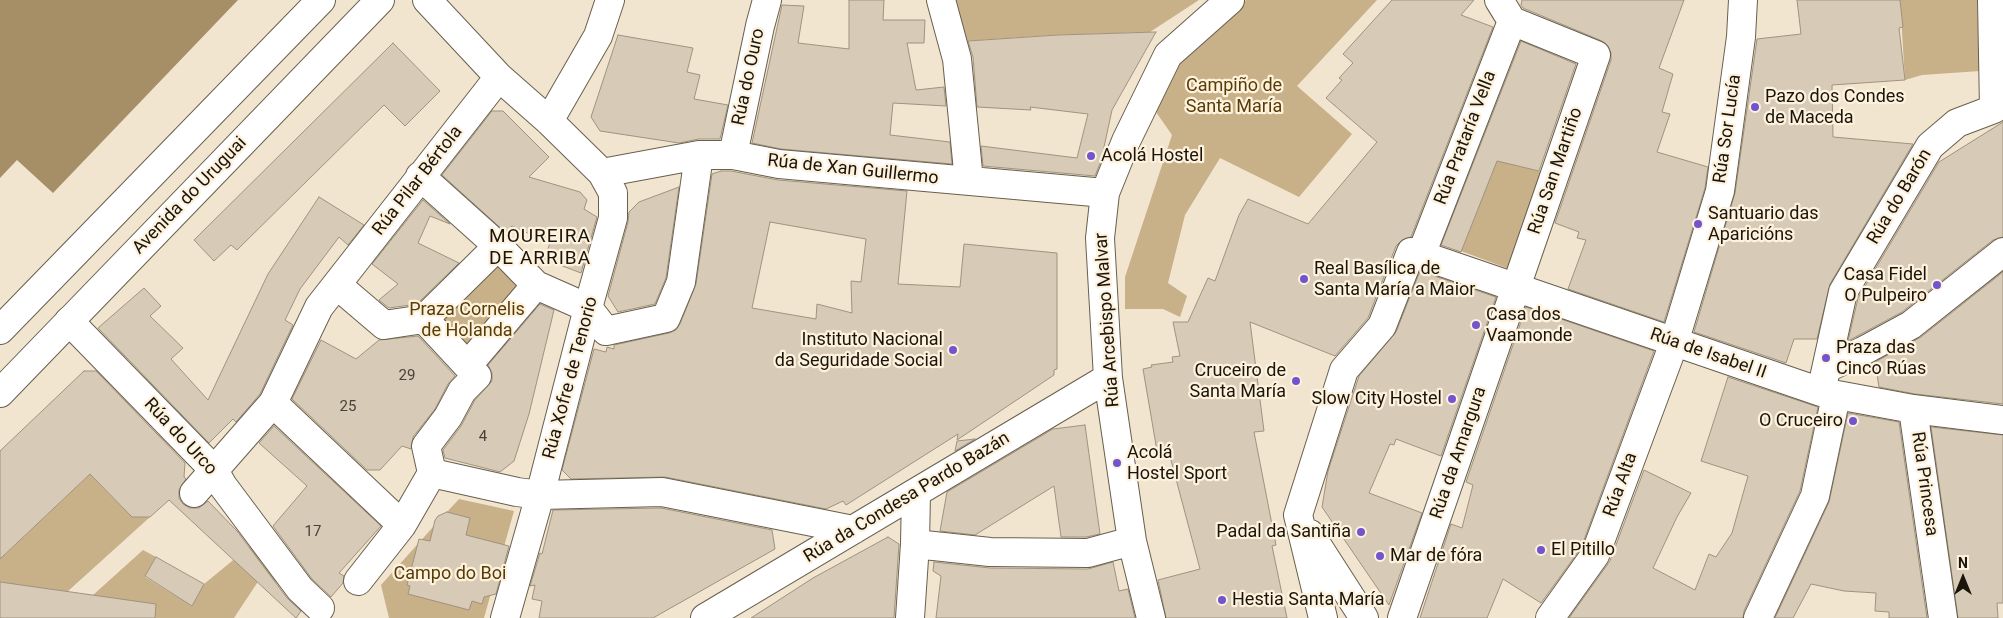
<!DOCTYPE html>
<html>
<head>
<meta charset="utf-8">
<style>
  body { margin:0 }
  #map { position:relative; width:2003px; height:618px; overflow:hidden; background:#f2e5d0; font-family:Roboto,sans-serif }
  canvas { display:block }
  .north { position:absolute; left:1938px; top:553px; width:50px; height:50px; -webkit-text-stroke:4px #fff2dd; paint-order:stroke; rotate:0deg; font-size:14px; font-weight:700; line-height:20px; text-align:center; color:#19150d }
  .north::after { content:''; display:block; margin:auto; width:18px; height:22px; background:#19150d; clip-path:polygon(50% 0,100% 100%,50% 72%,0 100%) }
</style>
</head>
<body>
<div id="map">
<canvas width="2003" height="618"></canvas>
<div class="north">N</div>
</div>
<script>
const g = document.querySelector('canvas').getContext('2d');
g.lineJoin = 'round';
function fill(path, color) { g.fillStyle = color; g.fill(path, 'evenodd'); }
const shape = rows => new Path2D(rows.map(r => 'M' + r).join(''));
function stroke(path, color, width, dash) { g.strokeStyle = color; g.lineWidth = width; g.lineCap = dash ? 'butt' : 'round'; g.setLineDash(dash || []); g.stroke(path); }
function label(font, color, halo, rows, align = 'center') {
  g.font = font + ' Roboto,sans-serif'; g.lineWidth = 4.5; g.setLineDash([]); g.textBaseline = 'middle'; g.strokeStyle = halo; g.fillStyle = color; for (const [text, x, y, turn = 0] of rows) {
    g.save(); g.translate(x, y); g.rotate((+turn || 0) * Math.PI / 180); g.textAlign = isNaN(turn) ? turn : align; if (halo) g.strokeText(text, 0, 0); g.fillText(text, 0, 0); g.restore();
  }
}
const green = shape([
  [951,0,1199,0,1150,32,1054,35,965,41],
  [1246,0,1377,0,1297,86,1352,134,1299,197,1220,158,1185,215,1168,283,1187,296,1180,317,1163,309,1125,309,1125,277,1172,135,1156,112,1175,63],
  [1900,0,1977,0,1980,71,1922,75,1905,80],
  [1499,155,1519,166,1542,172,1512,270,1461,251],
  [498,246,536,285,468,365,424,319],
  [90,474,132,517,150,517,67,592,0,582,0,559],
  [459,499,514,511,484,618,389,618,381,585,433,527,438,516,447,512],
  [259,539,281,585,263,574,234,618,117,618,93,595,143,550,156,557,145,577,192,606,204,584]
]);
const water = shape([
  [0,0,238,0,53,193,17,160,0,178]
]);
const building = shape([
  [849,0,884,0,883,20,925,20,924,43,907,43,916,90,944,87,946,106,893,103,890,135,950,142,952,164,781,149,752,143,782,5,804,6,798,43,849,49,849,0],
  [1392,0,1474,0,1461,15,1493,27,1411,237,1402,240,1396,246,1368,318,1335,356,1250,322,1264,431,1254,432,1276,545,1272,546,1287,618,1166,618,1158,580,1200,569,1168,449,1157,451,1143,369,1152,367,1151,365,1173,362,1172,357,1180,356,1173,322,1188,322,1208,278,1215,281,1239,215,1248,199,1308,224,1377,142,1326,98,1342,80,1339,78,1353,63,1343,54,1392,0],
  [1522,0,1684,0,1659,68,1673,74,1662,112,1670,114,1657,152,1708,167,1705,188,1664,322,1568,289,1586,240,1577,238,1579,232,1555,223,1611,60,1611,53,1608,46,1602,41,1523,8,1521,5,1522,0],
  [1797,0,1900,0,1903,27,1899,28,1905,80,1832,85,1833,137,1913,144,1830,284,1817,339,1794,339,1786,363,1694,332,1735,193,1757,39,1801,34,1797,0],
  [1156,32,1112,110,1101,161,1095,176,983,166,981,146,1077,158,1088,114,1030,107,1031,110,977,107,973,57,968,41,1058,35,1156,32],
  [618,35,693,48,687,72,700,75,694,99,728,105,720,139,699,139,679,143,600,131,591,117,618,35],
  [1521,41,1576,64,1539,171,1497,161,1461,252,1441,245,1521,41],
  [393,43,440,91,405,126,384,105,237,250,231,245,214,261,194,240,393,43],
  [492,111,503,111,549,157,529,177,580,192,587,200,584,209,597,217,581,273,544,259,550,243,512,226,505,232,442,175,492,111],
  [2003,122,2003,237,1993,240,1902,312,1848,341,1858,298,1939,162,2003,122],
  [721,171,731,171,778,180,907,191,898,284,960,287,964,244,1057,253,1057,369,1054,370,1054,375,957,440,958,434,846,505,843,501,826,509,665,477,571,479,562,470,594,349,606,352,607,347,614,349,614,345,669,333,676,330,680,324,696,284,712,174,721,171],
  [770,222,866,239,861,282,851,281,852,313,817,304,816,319,752,308,770,222],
  [679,187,666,278,655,304,618,312,608,296,628,222,629,212,639,202,679,187],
  [319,197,364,225,348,245,339,237,300,289,285,320,293,325,260,394,236,422,233,419,209,443,98,328,144,288,161,306,150,316,183,348,171,359,208,400,268,274,319,197],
  [423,200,450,224,430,216,418,243,459,263,417,304,389,308,379,300,398,284,372,264,423,200],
  [1420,271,1496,297,1441,456,1396,439,1394,445,1390,444,1369,493,1422,513,1389,605,1322,507,1328,471,1359,376,1396,332,1420,271],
  [2003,272,2003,404,1915,394,1879,387,1875,362,1921,337,2003,272],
  [540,304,554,310,529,414,514,461,500,472,445,458,443,450,461,426,475,400,492,381,492,373,488,365,540,304],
  [1526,307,1654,351,1581,548,1541,603,1503,579,1487,618,1420,618,1451,524,1462,528,1473,485,1466,482,1526,307],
  [418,336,455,376,448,384,435,409,413,437,411,449,402,446,380,470,367,470,292,399,321,340,356,359,379,340,418,336],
  [84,371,96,371,185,463,184,477,186,479,179,490,179,498,183,504,190,508,199,508,208,501,237,531,287,598,301,611,296,618,169,500,150,517,132,517,90,474,0,559,0,451,84,371],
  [1728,377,1818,407,1800,491,1744,611,1743,618,1569,618,1610,561,1644,470,1691,493,1677,517,1653,568,1695,590,1709,554,1716,557,1732,533,1748,476,1701,461,1728,377],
  [1848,413,1899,422,1927,618,1889,618,1889,612,1875,611,1876,593,1844,591,1811,584,1793,618,1775,618,1829,502,1848,413],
  [1085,425,1100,534,1086,537,1061,537,1054,486,975,535,940,531,947,492,1053,429,1085,425],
  [274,426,381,526,339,573,344,576,343,583,331,597,312,579,273,526,307,486,259,443,274,426],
  [1931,427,2003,435,2003,603,1997,603,1998,618,1958,618,1931,427],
  [975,439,955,451,957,441,975,439],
  [661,508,772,530,775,549,653,618,539,618,542,601,532,599,535,585,530,586,540,553,542,554,553,510,661,508],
  [447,512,470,518,466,535,509,546,496,594,484,597,482,604,472,601,469,610,408,594,410,586,407,585,419,539,430,541,435,520,438,516,447,512],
  [888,537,899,544,894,618,751,618,813,578,888,537],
  [156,557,204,584,192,606,145,576,156,557],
  [934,562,990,568,1088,569,1113,562,1119,591,1128,589,1135,618,936,618,941,576,933,571,934,562],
  [0,582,156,604,155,618,0,618,0,582]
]);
const street = shape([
  [427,0,499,77,549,121,602,173,613,193,613,218,588,308,540,495,505,618],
  [941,0,957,59,969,181],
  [1512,21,1421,255,1821,392,1913,409,2003,420],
  [549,121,598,36,610,0],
  [733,155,760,26,767,0],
  [602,173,699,155,733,155,779,164,1105,193],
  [420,176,498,246,536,285,588,308,606,331,666,318,681,282,699,155],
  [337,285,384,325,424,319],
  [424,319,498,246],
  [69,321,214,470,223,486,300,589,320,608],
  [468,365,536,285],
  [1827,368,1863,351,1911,325,2003,252],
  [1821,392,1843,292,1930,146,1957,123,1994,109,1992,0],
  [273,403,402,525],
  [1913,409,1943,618],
  [432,473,517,492,540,495,662,492,853,530],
  [194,493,273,403,319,307,499,77],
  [1310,534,1364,618],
  [915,544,990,552,1088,553,1132,541],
  [358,581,402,525,432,473,426,446,448,417,462,391,477,376,424,319],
  [705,618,1108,378],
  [910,618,915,544,916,493],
  [1151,618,1132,541,1108,378,1100,238,1105,193,1126,141,1168,55,1230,0],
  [1323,618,1298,515,1344,370,1382,326,1411,252],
  [1402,618,1596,55,1512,21,1499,0],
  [1550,618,1595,555,1674,343,1720,191,1741,37,1743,0],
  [1758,618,1815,496,1836,396]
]);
const highway = shape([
  [0,330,321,0],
  [0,393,380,0]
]);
const markers = [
  [1755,107,5,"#7154ce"],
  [1091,156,5,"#7154ce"],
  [1698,224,5,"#7154ce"],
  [1304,279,5,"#7154ce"],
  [1937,285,5,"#7154ce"],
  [1476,325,5,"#7154ce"],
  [953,350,5,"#7154ce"],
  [1826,358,5,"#7154ce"],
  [1296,381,5,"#7154ce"],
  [1452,399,5,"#7154ce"],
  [1853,421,5,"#7154ce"],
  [1117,463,5,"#7154ce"],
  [1361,532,5,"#7154ce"],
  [1541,550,5,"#7154ce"],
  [1380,556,5,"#7154ce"],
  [1222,600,5,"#7154ce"]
];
const numberNames = [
  ["29",407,376],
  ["25",348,407],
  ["4",483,437],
  ["17",313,532]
];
const streetNames = [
  ["Rúa do Ouro",749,77,-78],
  ["Rúa Sor Lucía",1728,129,-82],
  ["Rúa Prataría Vella",1466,138,-69],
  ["Rúa de Xan Guillermo",853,170,6],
  ["Rúa San Martiño",1556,171,-71],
  ["Rúa Pilar Bértola",418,181,-52],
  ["Avenida do Uruguai",190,196,-46],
  ["Rúa do Barón",1900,197,-59],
  ["Rúa Arcebispo Malvar",1108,320,-94],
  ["Rúa de Isabel II",1708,354,19],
  ["Rúa Xofre de Tenorio",571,378,-75],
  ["Rúa do Urco",180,437,47],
  ["Rúa da Amargura",1459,453,-71],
  ["Rúa Princesa",1924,484,82],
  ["Rúa Alta",1621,485,-70],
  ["Rúa da Condesa Pardo Bazán",907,498,-31]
];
const parkNames = [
  ["Campiño de",1234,86],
  ["Santa María",1234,107],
  ["Praza Cornelis",467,310],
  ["de Holanda",467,331],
  ["Campo do Boi",450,574]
];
const poiNames = [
  ["Pazo dos Condes",1765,97],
  ["de Maceda",1765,118],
  ["Acolá Hostel",1101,156],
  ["Santuario das",1708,214],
  ["Aparicións",1708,235],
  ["Real Basílica de",1314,269],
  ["Santa María a Maior",1314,290],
  ["Casa Fidel",1927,275,"right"],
  ["O Pulpeiro",1927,296,"right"],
  ["Casa dos",1486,315],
  ["Vaamonde",1486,336],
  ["Instituto Nacional",943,340,"right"],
  ["da Seguridade Social",943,361,"right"],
  ["Praza das",1836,348],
  ["Cinco Rúas",1836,369],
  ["Cruceiro de",1286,371,"right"],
  ["Santa María",1286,392,"right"],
  ["Slow City Hostel",1442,399,"right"],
  ["O Cruceiro",1843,421,"right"],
  ["Acolá",1127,453],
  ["Hostel Sport",1127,474],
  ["Padal da Santiña",1351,532,"right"],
  ["El Pitillo",1551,550],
  ["Mar de fóra",1390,556],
  ["Hestia Santa María",1232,600]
];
const neighbourhoodNames = [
  ["MOUREIRA",540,237],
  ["DE ARRIBA",540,259]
];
fill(green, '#c8b088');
fill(water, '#a68e67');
fill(building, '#d7cab6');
stroke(building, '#9e937f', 1);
stroke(street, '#695f4d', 30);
stroke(highway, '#695f4d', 30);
stroke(street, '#fff', 28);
stroke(highway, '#fff', 28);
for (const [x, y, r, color] of markers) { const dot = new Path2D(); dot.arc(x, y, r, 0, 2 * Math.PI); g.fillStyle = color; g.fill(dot); stroke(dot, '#fff2dd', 2); }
label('15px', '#484237', null, numberNames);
label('18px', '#19150d', '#fff2dd', streetNames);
label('18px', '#563d08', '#fff2dd', parkNames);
label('18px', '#19150d', '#fff2dd', poiNames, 'left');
g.letterSpacing = '1px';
label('19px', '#19150d', '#fff2dd', neighbourhoodNames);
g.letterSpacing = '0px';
</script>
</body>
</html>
